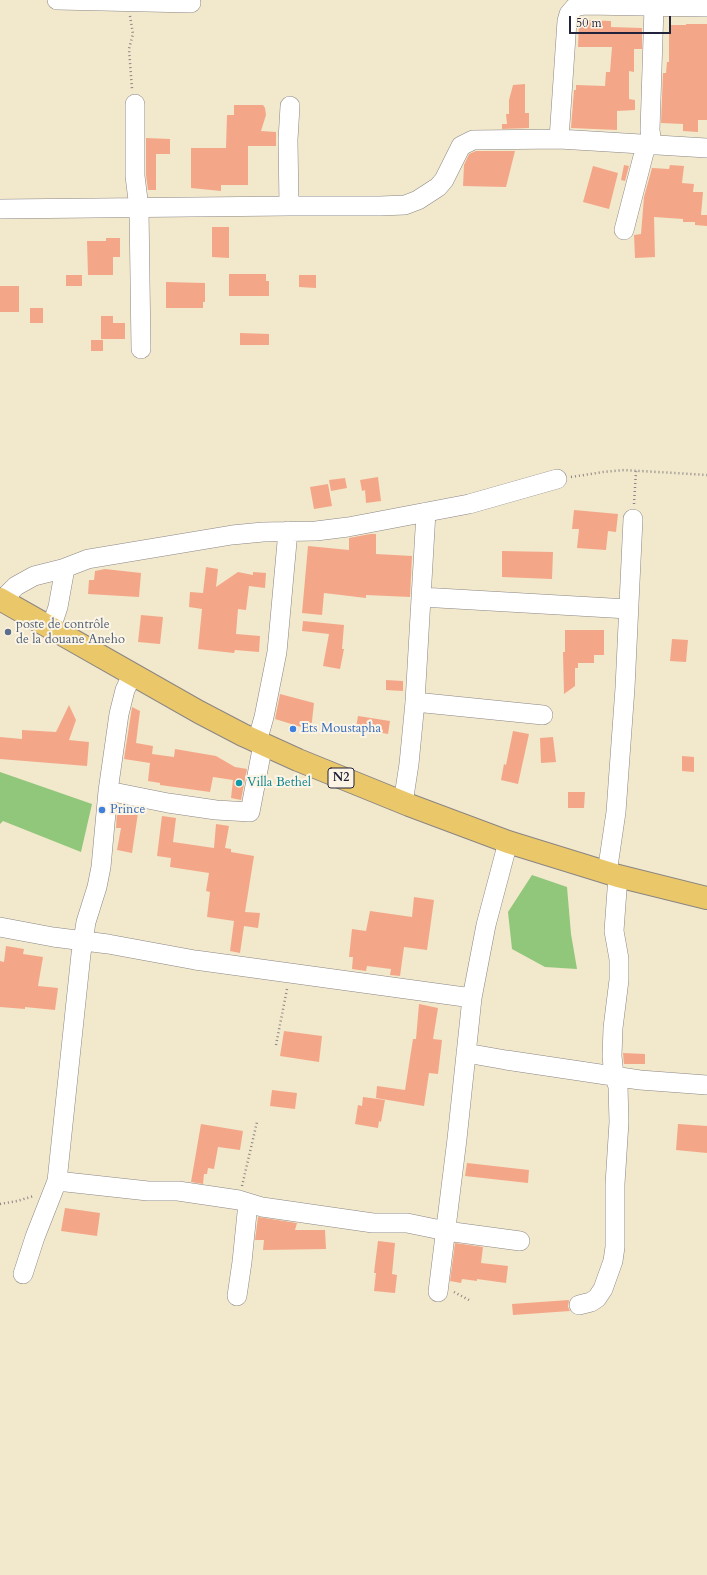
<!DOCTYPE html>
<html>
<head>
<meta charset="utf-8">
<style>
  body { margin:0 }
  #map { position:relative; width:707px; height:1575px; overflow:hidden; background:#f2e8cc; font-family:Cardo,serif }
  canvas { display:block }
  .scale { position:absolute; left:569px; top:16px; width:102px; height:18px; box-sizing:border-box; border:2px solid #22223b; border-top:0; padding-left:5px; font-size:12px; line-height:14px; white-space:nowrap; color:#22223b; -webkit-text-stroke:3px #fcf5e5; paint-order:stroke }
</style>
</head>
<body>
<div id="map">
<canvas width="707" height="1575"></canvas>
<div class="scale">50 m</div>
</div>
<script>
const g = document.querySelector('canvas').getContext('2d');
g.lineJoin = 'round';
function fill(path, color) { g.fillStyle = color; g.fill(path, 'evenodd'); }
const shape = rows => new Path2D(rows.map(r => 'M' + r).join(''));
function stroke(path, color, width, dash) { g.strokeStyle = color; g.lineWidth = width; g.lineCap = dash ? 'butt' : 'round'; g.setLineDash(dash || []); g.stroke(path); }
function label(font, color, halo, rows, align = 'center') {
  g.font = font + ' Cardo,serif'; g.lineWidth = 4; g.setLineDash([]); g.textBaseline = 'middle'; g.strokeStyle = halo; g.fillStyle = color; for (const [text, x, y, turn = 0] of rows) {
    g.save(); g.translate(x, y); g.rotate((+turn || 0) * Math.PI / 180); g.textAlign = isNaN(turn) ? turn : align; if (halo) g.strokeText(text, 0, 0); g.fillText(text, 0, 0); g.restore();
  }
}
const green = shape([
  [0,772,92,804,81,852,3,821,0,824],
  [532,875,567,887,571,934,577,969,545,967,512,949,508,912]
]);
const building = shape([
  [579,20,611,21,611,27,642,28,642,49,634,49,634,72,629,71,629,99,635,100,635,110,617,111,617,130,571,128,574,90,576,90,576,85,605,86,606,72,610,72,612,47,578,47],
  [686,24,707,24,707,120,698,120,698,132,683,131,683,124,661,123,663,73,666,73,667,62,669,62,669,25,686,25],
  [525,84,525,113,529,113,529,128,502,129,502,124,507,124,506,114,509,114,509,100,513,85],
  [234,105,263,105,265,108,266,115,261,131,276,132,276,146,248,146,248,185,221,185,221,191,191,188,191,148,226,148,227,115,234,115],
  [146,138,170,139,170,154,156,154,156,190,148,190,146,175],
  [476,151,515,151,506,187,463,186,464,165,469,154],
  [624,165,629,166,625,181,621,180],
  [670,165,684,166,682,183,694,184,693,192,703,192,701,215,707,215,707,226,695,225,695,222,683,222,683,219,654,217,655,257,635,258,634,235,641,234,644,197,652,168,669,169],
  [593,166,618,173,609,209,583,202],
  [212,227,229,227,229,258,212,257],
  [106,238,120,238,120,257,113,257,113,275,88,275,87,241,106,241],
  [229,274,266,274,266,281,269,281,269,296,229,296],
  [66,275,82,275,82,286,66,286],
  [299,275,316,275,316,288,299,287],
  [166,282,205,283,205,302,203,302,203,308,166,308],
  [0,286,19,286,19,312,0,312],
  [30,308,43,308,43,323,30,323],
  [101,316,113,316,113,323,125,323,125,339,101,339],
  [240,333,269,334,269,345,240,345],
  [91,340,103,340,103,351,91,351],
  [378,477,381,501,366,503,365,490,362,491,360,480],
  [345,478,347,488,331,491,329,480],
  [328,484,332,506,314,509,310,487],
  [574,510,618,514,616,532,608,531,606,550,577,548,579,529,572,529],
  [370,534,376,534,376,554,412,556,410,597,366,595,366,598,324,593,322,615,302,613,308,546,349,550,349,538],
  [502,551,553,552,552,579,502,577],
  [206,567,218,569,216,587,238,572,253,575,253,572,266,573,265,588,249,586,246,610,238,609,236,634,260,636,259,652,235,650,234,653,198,649,202,609,189,607,190,592,203,593],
  [105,569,141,573,139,597,88,594,89,580,94,580,95,571],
  [141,615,163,617,160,644,138,642],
  [303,621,344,625,342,649,344,649,340,669,323,666,329,634,302,631],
  [565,630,604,630,604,655,594,655,594,663,578,663,578,668,575,668,575,686,564,694,563,652,565,652],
  [672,639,688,640,686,662,670,661],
  [386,680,403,681,403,691,386,690],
  [280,694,314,703,311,730,275,719],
  [69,705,76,720,69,740,89,742,87,766,0,759,0,737,22,739,22,730,56,732],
  [132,707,140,711,136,743,153,746,152,754,174,757,175,749,216,756,235,767,247,769,241,800,231,798,233,780,213,777,210,792,160,785,160,783,148,781,150,763,124,759],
  [358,716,390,721,388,734,356,728],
  [513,731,529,734,518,784,501,780,504,764,506,765],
  [553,737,556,762,541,763,540,738],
  [682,756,694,757,694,772,682,771],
  [568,792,585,792,584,808,568,808],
  [117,810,138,813,132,853,117,850,121,828,116,828],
  [162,816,176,818,173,842,214,848,216,824,229,826,225,848,231,849,231,852,254,856,245,912,260,913,258,928,244,926,240,953,230,951,234,921,207,917,210,892,206,891,209,873,170,867,171,858,157,856],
  [414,897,434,900,427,950,404,947,400,976,390,975,391,969,367,966,366,971,352,969,353,957,349,957,352,929,366,931,370,911,412,917],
  [6,946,24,949,23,954,43,957,38,986,58,988,55,1010,25,1007,25,1009,0,1007,0,961,4,962],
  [419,1004,438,1008,433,1039,442,1040,438,1074,429,1073,424,1106,376,1098,377,1086,405,1090,413,1039,416,1039],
  [284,1031,322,1036,319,1062,280,1056],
  [623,1053,645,1054,645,1064,624,1064],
  [272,1090,297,1093,295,1109,270,1106],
  [363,1097,385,1100,381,1122,379,1121,378,1128,355,1124,358,1105,362,1106],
  [201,1124,243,1131,240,1150,218,1147,214,1169,208,1168,207,1174,204,1174,203,1184,191,1182],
  [678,1124,707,1126,707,1153,676,1150],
  [467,1163,529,1170,528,1183,465,1176],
  [65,1208,100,1213,97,1236,61,1231],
  [258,1217,297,1223,295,1230,325,1230,326,1249,263,1250,264,1240,255,1240],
  [378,1241,395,1243,392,1274,397,1275,395,1293,374,1291,376,1273,374,1273],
  [455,1243,483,1247,481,1263,508,1266,506,1283,477,1279,477,1281,462,1279,461,1283,450,1281],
  [569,1300,568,1307,570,1311,513,1315,512,1304]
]);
const path = shape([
  [130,16,133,34,129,49,132,89],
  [571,477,603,472,624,470,707,475],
  [634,504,636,471],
  [276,1045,287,989],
  [242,1186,257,1122],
  [0,1204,17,1201,34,1196],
  [454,1292,471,1301]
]);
const minor = shape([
  [57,0,191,3],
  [135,104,135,176,139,208,141,349],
  [559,139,567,21,569,14,575,7,584,5,707,7],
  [652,145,650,130,654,7],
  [289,206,288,140,290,106],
  [0,209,289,206,380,206,405,205,418,200,438,187,444,180,461,146,473,140,559,139,707,148],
  [624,230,646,145],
  [421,597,628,609],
  [2,600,16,586,34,576,62,569,88,559,232,535,263,532,316,531,348,527,469,504,557,479],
  [51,628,58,607,65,568],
  [415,702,543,715],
  [257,742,264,717,277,652,288,531],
  [108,791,168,803,216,810,250,812,263,744],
  [403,803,409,764,415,702,426,512],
  [607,873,616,812,625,688,633,519],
  [0,927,53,937,108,944,195,960,472,998],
  [466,1053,506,1060,640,1080,707,1085],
  [57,1181,148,1191,178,1191,239,1200,262,1207,373,1223,407,1223,446,1231,520,1241],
  [23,1274,35,1237,57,1181,81,954,86,922,97,887,101,867,108,791,119,714,125,690,132,675],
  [438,1292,457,1139,472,998,486,925,508,842],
  [237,1296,242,1262,248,1203],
  [579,1305,591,1302,597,1298,603,1289,613,1261,615,1247,615,1184,619,1122,618,1086,614,1076,612,1056,613,1028,619,980,619,959,614,931,618,876]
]);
const highway = shape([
  [0,599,199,712,243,735,298,760,409,805,508,842,618,876,707,898]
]);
const markers = [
  [8,632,4,"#5c6f8a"],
  [293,729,4,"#3f7fe0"],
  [239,783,4,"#0f9aa8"],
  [102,810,4,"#3f7fe0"]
];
const shields = [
  [341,778,26]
];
const shieldNames = [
  ["N2",341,778]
];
const serviceNames = [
  ["poste de contrôle",16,625],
  ["de la douane Aneho",16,640]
];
const shopNames = [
  ["Ets Moustapha",301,729],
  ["Prince",110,810]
];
const cultureNames = [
  ["Villa Bethel",247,783]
];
fill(green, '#90c77a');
fill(building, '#f4a788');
stroke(minor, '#8a8584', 20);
stroke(highway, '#8a8584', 24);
stroke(path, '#8a8584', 2.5, [1, 3]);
stroke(minor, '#fff', 19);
stroke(highway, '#eac769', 22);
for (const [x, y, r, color] of markers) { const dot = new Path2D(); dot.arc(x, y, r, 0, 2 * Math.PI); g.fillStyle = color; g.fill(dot); stroke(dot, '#fcf5e5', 1.5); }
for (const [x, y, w] of shields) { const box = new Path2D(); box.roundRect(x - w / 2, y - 10, w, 20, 3); g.fillStyle = '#fcf5e5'; g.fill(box); stroke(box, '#22223b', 1); }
label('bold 12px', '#22223b', null, shieldNames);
label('13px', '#4e5e75', '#fcf5e5', serviceNames, 'left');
label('13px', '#366cbe', '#fcf5e5', shopNames, 'left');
label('13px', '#0d838f', '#fcf5e5', cultureNames, 'left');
</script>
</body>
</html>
